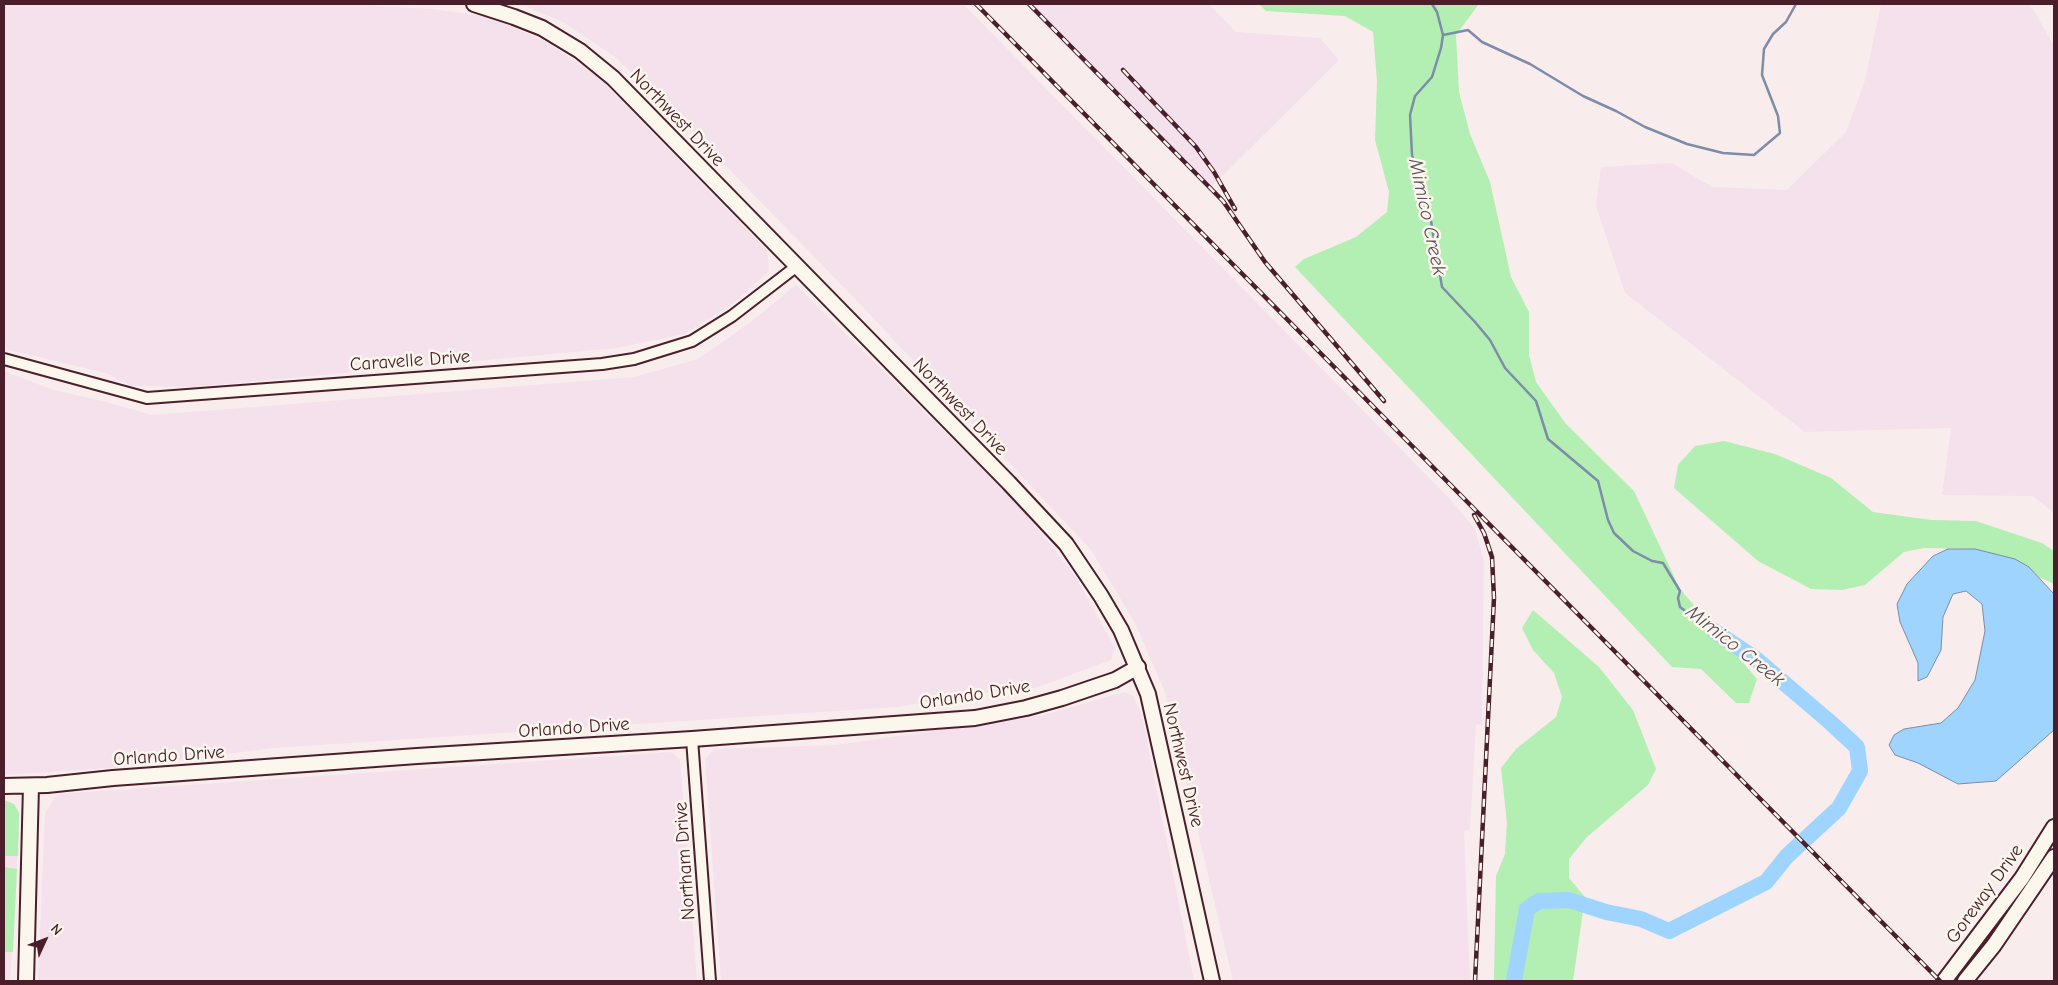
<!DOCTYPE html>
<html>
<head>
<meta charset="utf-8">
<style>
  body { margin:0 }
  #map { position:relative; width:2058px; height:985px; overflow:hidden; background:#f8edec; font-family:"Comic Neue",sans-serif }
  canvas { display:block }
  .frame { position:absolute; inset:0; border:5px solid #4a1f2b; pointer-events:none }
  .north { position:absolute; left:20px; top:915px; width:50px; height:50px; -webkit-text-stroke:4px #fbf7ec; paint-order:stroke; rotate:47deg; font-size:14px; font-weight:700; line-height:20px; text-align:center; color:#4a1f2b }
  .north::after { content:''; display:block; margin:auto; width:18px; height:22px; background:#4a1f2b; clip-path:polygon(50% 0,100% 100%,50% 72%,0 100%) }
</style>
</head>
<body>
<div id="map">
<canvas width="2058" height="985"></canvas>
<div class="frame"></div>
<div class="north">N</div>
</div>
<script>
const g = document.querySelector('canvas').getContext('2d');
g.lineJoin = 'round';
function fill(path, color) { g.fillStyle = color; g.fill(path, 'evenodd'); }
const shape = rows => new Path2D(rows.map(r => 'M' + r).join(''));
function stroke(path, color, width, dash) { g.strokeStyle = color; g.lineWidth = width; g.lineCap = dash ? 'butt' : 'round'; g.setLineDash(dash || []); g.stroke(path); }
function label(font, color, halo, rows, align = 'center') {
  g.font = font + ' "Comic Neue",sans-serif'; g.lineWidth = 5; g.setLineDash([]); g.textBaseline = 'middle'; g.strokeStyle = halo; g.fillStyle = color; for (const [text, x, y, turn = 0] of rows) {
    g.save(); g.translate(x, y); g.rotate((+turn || 0) * Math.PI / 180); g.textAlign = isNaN(turn) ? turn : align; if (halo) g.strokeText(text, 0, 0); g.fillText(text, 0, 0); g.restore();
  }
}
const built = shape([
  [4,4,346,4,431,9,486,16,545,41,598,77,767,250,769,271,733,304,684,334,617,348,193,387,131,386,106,373,4,349],
  [520,4,963,4,1450,499,1475,529,1484,562,1482,724,1476,725,1470,830,1464,831,1470,981,1233,981,1165,692,1134,621,1091,550,858,302,690,129,615,57,563,22],
  [1024,4,1209,4,1236,32,1320,38,1339,60,1209,189],
  [1881,4,2030,4,2054,46,2054,513,2033,496,1942,495,1951,428,1805,432,1625,293,1596,206,1601,167,1672,163,1712,187,1787,190,1846,132,1865,80],
  [796,285,1018,504,1075,576,1115,648,1111,660,1035,688,1008,689,897,707,274,748,123,767,4,775,4,371,53,390,103,401,152,415,634,377,698,359,752,321],
  [1124,692,1133,696,1142,715,1194,981,721,981,705,759,714,749,836,745,1044,715],
  [671,752,680,759,697,981,38,981,45,814,57,794],
  [4,800,16,807,20,816,10,981,4,981]
]);
const green = shape([
  [1259,4,1479,4,1456,35,1459,92,1470,134,1490,182,1511,277,1529,312,1529,355,1536,382,1566,424,1634,491,1680,589,1757,679,1749,703,1736,703,1701,669,1672,667,1295,267,1304,259,1356,237,1387,212,1389,192,1375,140,1377,81,1373,32,1345,16,1266,11],
  [1724,441,1775,454,1831,478,1873,512,1931,520,1976,521,2042,543,2054,551,2054,584,2039,577,2029,567,1975,549,1924,548,1904,552,1865,585,1842,590,1811,589,1758,561,1674,488,1678,465,1695,446],
  [1533,610,1599,667,1633,710,1656,769,1648,785,1587,837,1569,859,1569,878,1585,897,1573,981,1494,981,1496,876,1505,854,1507,823,1501,768,1516,749,1556,717,1562,697,1554,673,1533,650,1522,628],
  [4,800,14,804,19,813,18,856,4,856],
  [4,867,17,869,13,952,4,952]
]);
const water = shape([
  [1948,549,1975,549,2015,559,2029,567,2054,594,2054,730,1996,781,1958,784,1918,763,1895,755,1889,745,1894,735,1904,729,1941,723,1958,708,1975,680,1985,631,1982,604,1966,591,1953,594,1943,617,1941,650,1927,677,1918,681,1918,663,1900,622,1897,604,1907,584,1933,556,1948,549]
]);
const stream = shape([
  [1432,4,1437,12,1443,35,1441,48,1432,77,1415,96,1410,115,1412,155,1431,221,1442,287,1475,322,1490,340,1505,368,1536,401,1548,439,1598,481,1608,520,1614,533,1633,551,1652,561,1663,563,1680,591,1678,598,1680,607,1708,628,1714,631],
  [1443,35,1468,30,1482,42,1530,64,1583,96,1616,111,1645,127,1687,144,1723,153,1754,155,1780,133,1778,116,1762,75,1764,49,1773,34,1786,22,1796,4]
]);
const river = shape([
  [1514,981,1527,909,1539,901,1569,900,1606,912,1641,919,1669,931,1766,882,1787,856,1839,808,1860,771,1857,747,1831,723,1756,659,1714,631]
]);
const street = shape([
  [4,359,147,398,602,364,634,359,692,341,732,316,797,266],
  [692,739,710,981]
]);
const secondary = shape([
  [474,4,514,17,542,28,580,51,613,78,1009,483,1066,544,1101,596,1121,630,1148,694,1212,981],
  [4,786,47,785,113,778,417,756,692,739,975,718,1026,708,1062,698,1115,680,1138,667],
  [26,981,31,786],
  [1944,981,2022,878,2054,827],
  [1965,981,1994,945,2054,857]
]);
const rail = shape([
  [976,4,1940,981],
  [1029,4,1223,201,1265,262,1384,401],
  [1123,70,1196,147,1214,172,1235,209],
  [1474,515,1484,533,1492,557,1494,598,1475,981]
]);
const streetNames = [
  ["Northwest Drive",677,118,46],
  ["Caravelle Drive",410,361,-4],
  ["Northwest Drive",960,407,46],
  ["Orlando Drive",975,695,-9],
  ["Orlando Drive",574,728,-4],
  ["Orlando Drive",169,756,-4],
  ["Northwest Drive",1183,765,77],
  ["Northam Drive",685,861,-94],
  ["Goreway Drive",1985,894,-54]
];
const waterNames = [
  ["Mimico Creek",1427,217,78],
  ["Mimico Creek",1735,646,38]
];
fill(built, '#f4e1ec');
fill(green, '#b3eeb2');
fill(water, '#9ed4fd');
stroke(water, '#7c8ca9', 1);
stroke(stream, '#7c8ca9', 2.5);
stroke(river, '#9ed4fd', 16);
stroke(street, '#4a1f2b', 14);
stroke(secondary, '#4a1f2b', 18);
stroke(street, '#fbf7ec', 10);
stroke(secondary, '#fbf7ec', 14);
stroke(rail, '#4a1f2b', 4.5);
stroke(rail, '#fbf7ec', 2.5, [8]);
label('19px', '#4a1f2b', '#fbf7ec', streetNames);
label('italic 20px', '#5f4c60', '#fbf7ec', waterNames);
</script>
</body>
</html>
